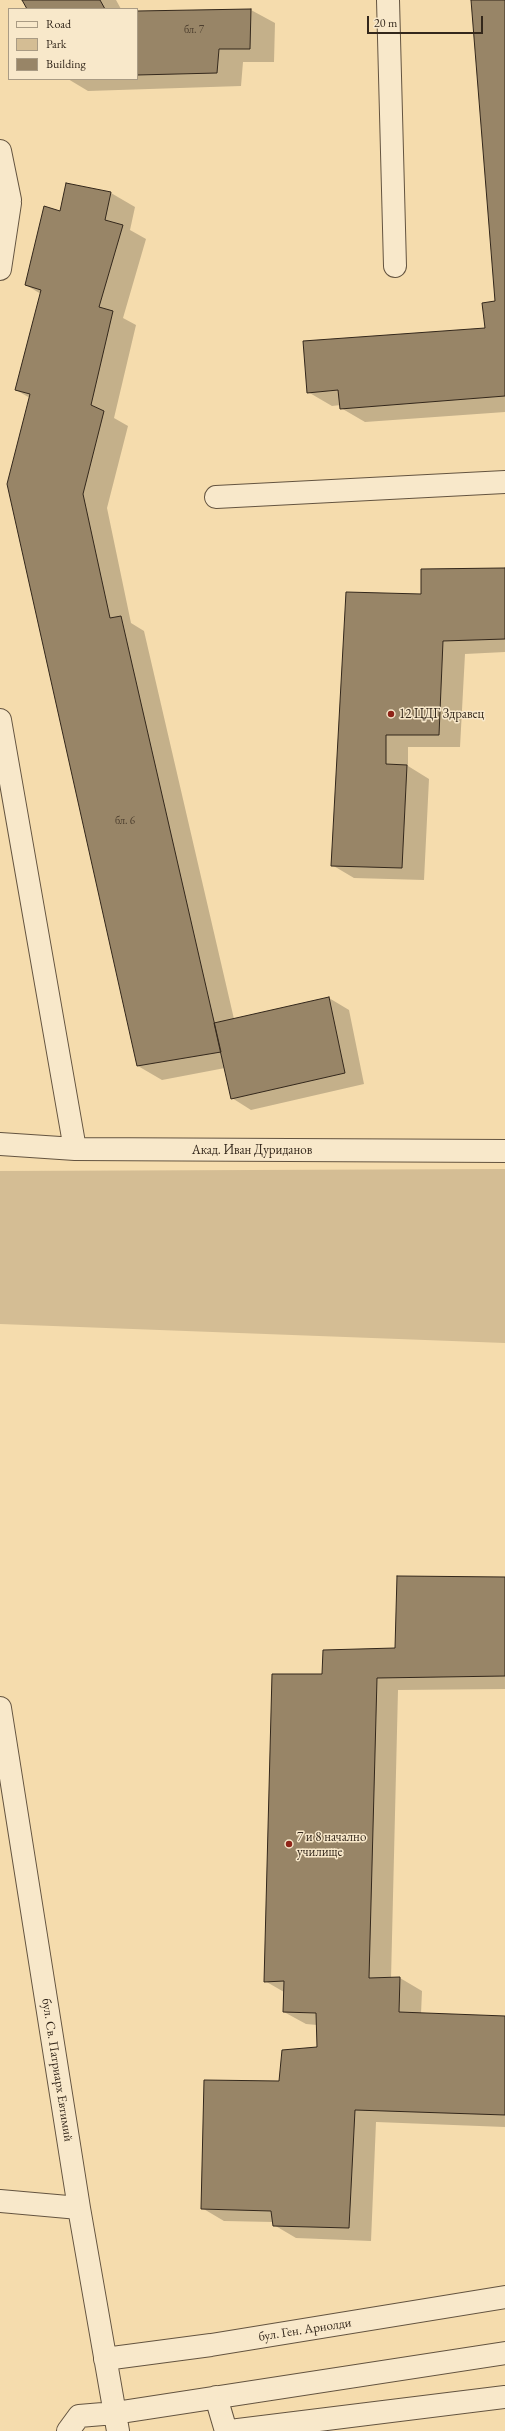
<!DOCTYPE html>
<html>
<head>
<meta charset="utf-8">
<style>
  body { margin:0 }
  #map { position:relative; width:505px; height:2431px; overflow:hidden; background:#f5dcad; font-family:"EB Garamond",serif }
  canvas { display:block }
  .legend { position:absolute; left:8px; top:8px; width:130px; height:72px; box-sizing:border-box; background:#f8e8ca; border:1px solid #a99b84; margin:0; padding:5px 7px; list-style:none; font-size:12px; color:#33271b }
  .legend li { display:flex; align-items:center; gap:8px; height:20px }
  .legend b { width:20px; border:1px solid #a99b84 }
  .scale { position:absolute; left:367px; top:16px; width:116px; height:18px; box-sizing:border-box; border:2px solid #33271b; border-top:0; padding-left:5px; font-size:12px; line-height:14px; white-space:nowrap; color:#33271b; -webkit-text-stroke:3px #f8e8ca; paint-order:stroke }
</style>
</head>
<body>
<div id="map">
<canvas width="505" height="2431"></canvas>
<ul class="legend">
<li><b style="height:5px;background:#f8e8ca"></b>Road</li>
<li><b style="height:11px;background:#d4bd94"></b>Park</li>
<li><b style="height:11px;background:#988567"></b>Building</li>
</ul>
<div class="scale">20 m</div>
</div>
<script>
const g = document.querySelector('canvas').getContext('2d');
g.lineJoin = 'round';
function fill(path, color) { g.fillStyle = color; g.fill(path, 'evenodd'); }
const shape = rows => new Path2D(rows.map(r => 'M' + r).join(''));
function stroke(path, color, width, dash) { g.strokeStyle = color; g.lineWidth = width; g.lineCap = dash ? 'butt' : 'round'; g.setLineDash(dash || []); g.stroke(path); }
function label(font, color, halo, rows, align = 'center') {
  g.font = font + ' "EB Garamond",serif'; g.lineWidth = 3; g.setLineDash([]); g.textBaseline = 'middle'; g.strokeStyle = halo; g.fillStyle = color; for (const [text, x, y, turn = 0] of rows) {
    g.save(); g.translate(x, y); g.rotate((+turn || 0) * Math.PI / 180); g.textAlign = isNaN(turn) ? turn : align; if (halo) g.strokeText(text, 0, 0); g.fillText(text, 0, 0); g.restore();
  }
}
const green = shape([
  [505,1169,505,1343,0,1324,0,1171]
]);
const shadow = shape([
  [23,0,116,0,121,9,28,9],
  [472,0,505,0,505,412,365,422,341,408,341,405,332,406,308,392,486,329,496,301],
  [251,10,275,23,274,62,243,62,241,86,88,91,68,79,137,79,137,12],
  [67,184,111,193,135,207,130,230,146,239,123,318,136,325,114,418,128,426,107,508,131,623,144,631,234,1019,329,998,349,1010,364,1084,251,1110,232,1098,225,1068,162,1080,138,1066,30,398,16,390,41,294,26,285,61,213],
  [505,569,505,652,465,654,460,747,408,747,408,766,429,779,424,880,354,878,332,865,422,595],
  [505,1578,505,1689,398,1690,391,1979,400,1978,422,1991,421,2014,505,2017,505,2127,376,2122,371,2241,296,2238,274,2225,274,2222,224,2221,202,2208,280,2082,318,2048,317,2025,306,2024,284,2012,284,1992,265,1981,323,1675,396,1649]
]);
const building = shape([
  [22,0,100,0,105,9,27,9,22,0],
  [471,0,505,0,505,396,340,409,338,390,307,393,303,341,485,328,482,303,495,301,471,0],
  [251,9,250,49,219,49,217,73,137,75,137,11,251,9],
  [66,183,111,192,105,220,123,225,99,307,113,311,91,405,104,411,83,494,110,618,121,616,221,1052,137,1066,7,484,30,394,15,390,41,290,25,285,44,206,60,211,66,183],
  [505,568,505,639,443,641,439,735,386,735,386,764,407,765,402,868,331,866,346,592,421,594,421,569,505,568],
  [329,997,345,1073,231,1099,214,1023,329,997],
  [397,1576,505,1577,505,1676,377,1678,369,1978,400,1977,399,2012,505,2016,505,2115,355,2110,349,2228,273,2226,271,2211,201,2209,204,2080,279,2081,282,2050,317,2047,316,2013,283,2012,284,1981,264,1982,272,1674,322,1674,323,1650,395,1648,397,1576]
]);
const minor = shape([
  [388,0,395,266],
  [0,151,10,200],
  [0,186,10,203,0,269],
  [216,497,505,482],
  [0,720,75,1149],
  [0,1144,75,1149,505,1151],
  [0,1708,79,2208,118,2431],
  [0,2201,79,2208],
  [105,2359,211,2345,505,2297],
  [216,2397,226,2431],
  [68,2431,79,2416,115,2413,505,2353],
  [230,2431,505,2397]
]);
const markers = [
  [391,714,4,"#8f2418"],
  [289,1844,4,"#8f2418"]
];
const numberNames = [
  ["бл. 7",194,30],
  ["бл. 6",125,821]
];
const poiNames = [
  ["12 ЦДГ Здравец",399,714],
  ["7 и 8 начално",297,1837],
  ["училище",297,1852]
];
const streetNames = [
  ["Акад. Иван Дуриданов",252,1150],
  ["бул. Св. Патриарх Евтимий",57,2070,81],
  ["бул. Ген. Арнолди",305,2330,-9]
];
fill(green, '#d4bd94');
fill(shadow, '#0003');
fill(building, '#988567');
stroke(building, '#33271b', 1);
stroke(minor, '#645440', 24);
stroke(minor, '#f8e8ca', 22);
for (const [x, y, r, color] of markers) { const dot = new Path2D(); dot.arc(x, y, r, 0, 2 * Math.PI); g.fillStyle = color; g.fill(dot); stroke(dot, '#f8e8ca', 1.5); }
label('11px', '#4c3e2e', null, numberNames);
label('13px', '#33271b', '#f8e8ca', poiNames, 'left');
label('13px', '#33271b', '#f8e8ca', streetNames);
</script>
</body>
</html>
